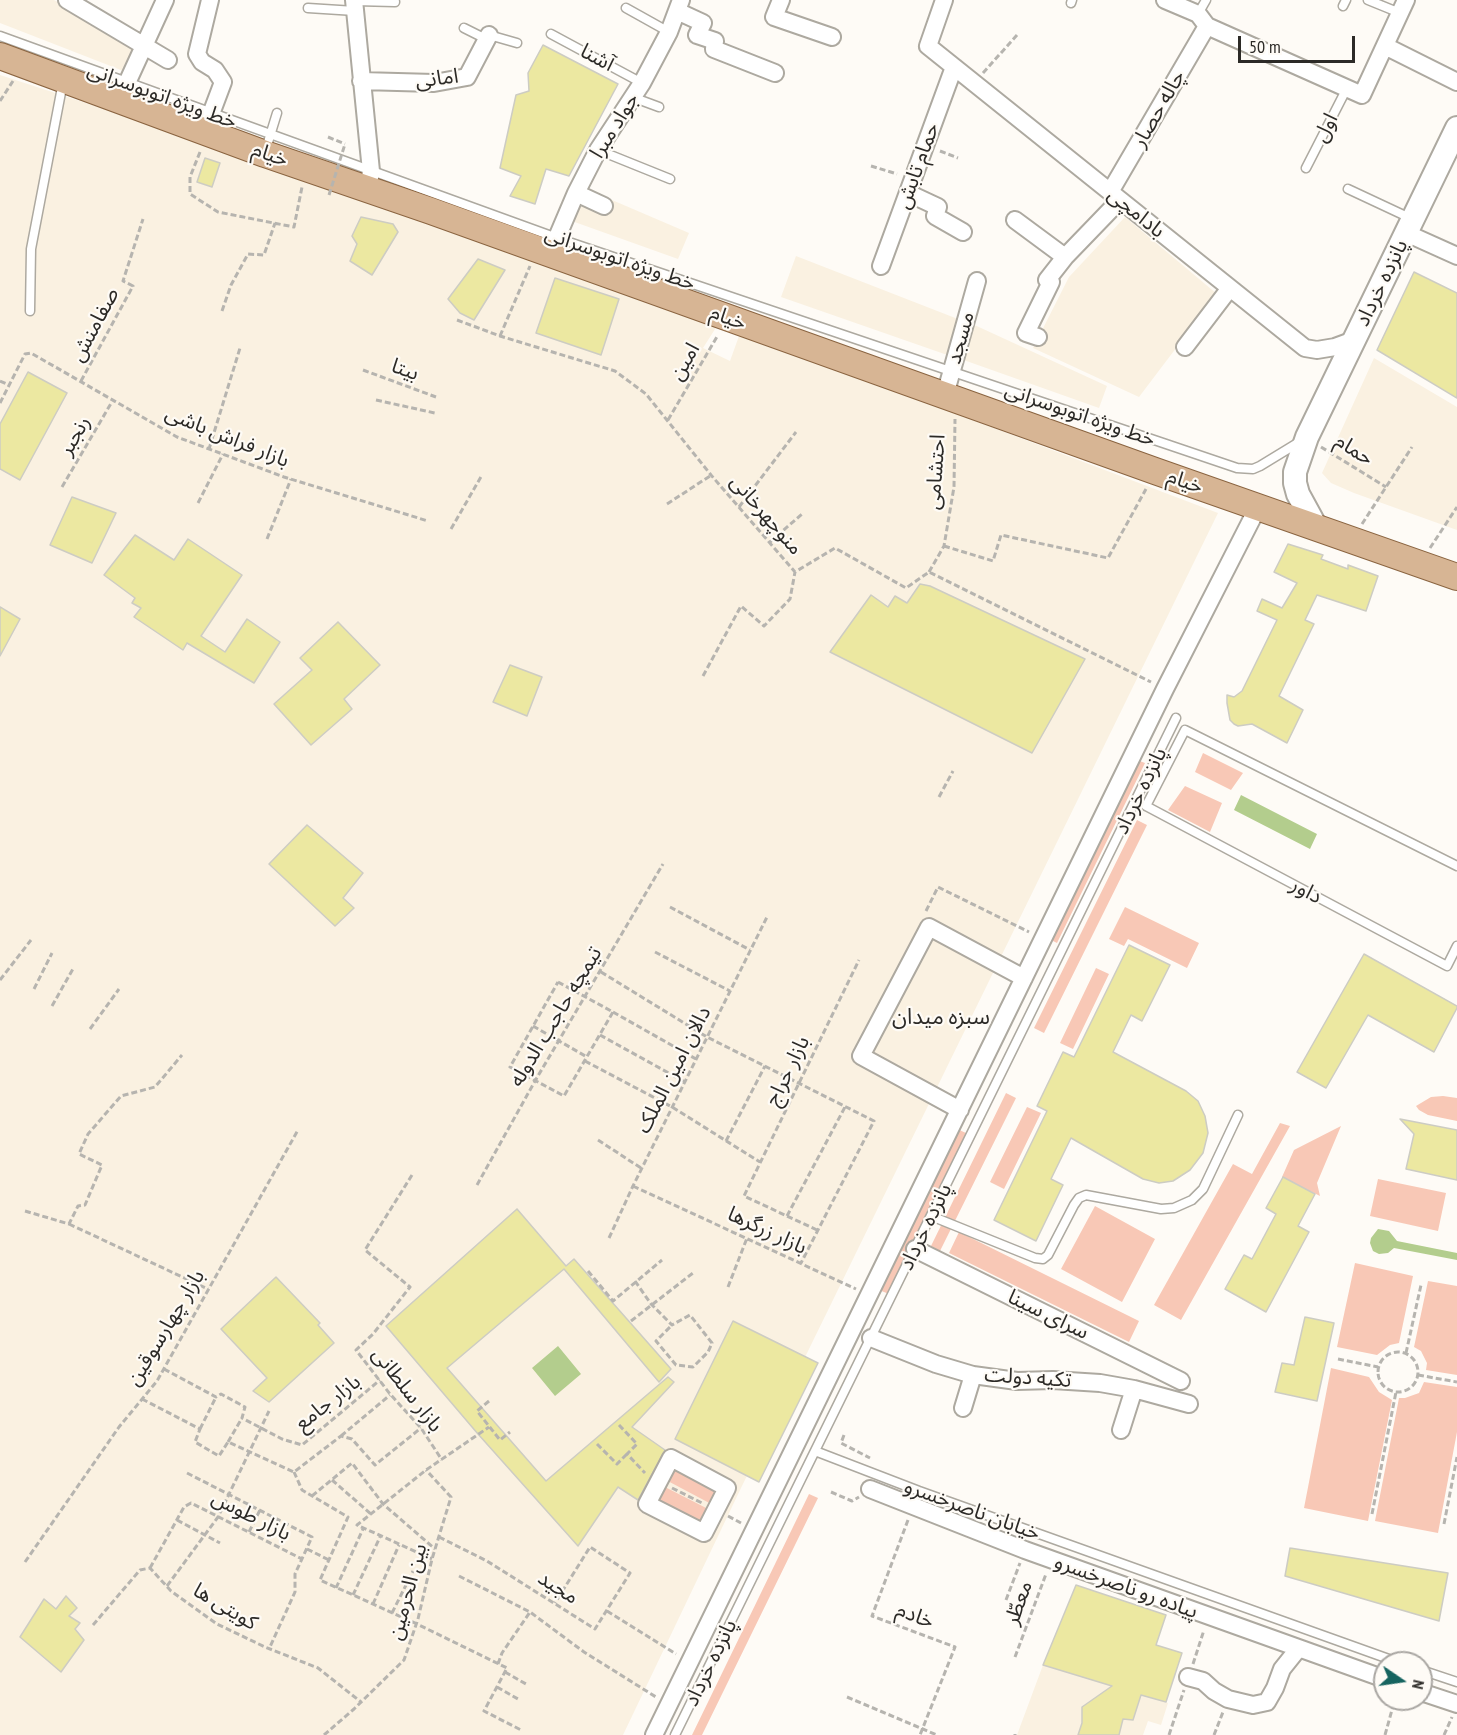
<!DOCTYPE html>
<html>
<head>
<meta charset="utf-8">
<style>
  body { margin:0 }
  #map { position:relative; width:1457px; height:1735px; overflow:hidden; background:#fefbf6; font-family:"PT Sans Narrow",sans-serif }
  canvas { display:block }
  .north { position:absolute; left:1373px; top:1651px; width:60px; height:60px; box-sizing:border-box; background:#fefbf6; border:2px solid #aaa7a3; border-radius:50%; rotate:103deg; font-size:16px; font-weight:700; line-height:24px; text-align:center; color:#2c2a27 }
  .north::after { content:''; display:block; margin:auto; width:21px; height:27px; background:#166460; clip-path:polygon(50% 0,100% 100%,50% 72%,0 100%) }
  .scale { position:absolute; left:1238px; top:36px; width:117px; height:27px; box-sizing:border-box; border:3px solid #2c2a27; border-top:0; padding-left:8px; font-size:18px; line-height:21px; white-space:nowrap; color:#2c2a27; -webkit-text-stroke:4px #fefbf6; paint-order:stroke }
</style>
</head>
<body>
<div id="map">
<canvas width="1457" height="1735"></canvas>
<div class="north">N</div>
<div class="scale">50 m</div>
</div>
<script>
const g = document.querySelector('canvas').getContext('2d');
g.lineJoin = 'round';
function fill(path, color) { g.fillStyle = color; g.fill(path, 'evenodd'); }
const shape = rows => new Path2D(rows.map(r => 'M' + r).join(''));
function stroke(path, color, width, dash) { g.strokeStyle = color; g.lineWidth = width; g.lineCap = dash ? 'butt' : 'round'; g.setLineDash(dash || []); g.stroke(path); }
function label(font, color, halo, rows, align = 'center') {
  g.font = font + ' "PT Sans Narrow","Noto Sans Arabic",sans-serif'; g.lineWidth = 4.5; g.setLineDash([]); g.textBaseline = 'middle'; g.strokeStyle = halo; g.fillStyle = color; for (const [text, x, y, turn = 0] of rows) {
    g.save(); g.translate(x, y); g.rotate((+turn || 0) * Math.PI / 180); g.textAlign = isNaN(turn) ? turn : align; if (halo) g.strokeText(text, 0, 0); g.fillText(text, 0, 0); g.restore();
  }
}
const built = shape([
  [0,0,54,0,137,48,126,72,0,23],
  [0,75,215,145,717,326,703,348,730,361,739,336,944,409,1218,513,741,1488,623,1735,0,1735],
  [584,188,689,233,678,259,569,220],
  [1125,217,1217,294,1139,397,1033,348,1069,277],
  [796,256,963,321,953,357,781,297],
  [968,322,1107,386,1099,408,958,358],
  [1374,358,1457,407,1457,530,1354,493,1331,483,1322,473],
  [1043,1665,1168,1703,1161,1725,1148,1721,1143,1735,1017,1735]
]);
const green = shape([
  [1203,753,1243,773,1231,790,1195,772],
  [1137,760,1145,763,1057,943,1049,939],
  [1185,786,1222,803,1210,832,1168,810],
  [1137,820,1147,825,1044,1033,1034,1028],
  [1125,907,1199,943,1187,968,1128,939,1124,946,1109,939],
  [1096,968,1109,974,1073,1049,1060,1043],
  [1006,1093,1016,1098,940,1251,931,1246],
  [1443,1096,1457,1098,1457,1121,1428,1115,1419,1110,1416,1106,1431,1097],
  [1027,1107,1041,1113,1004,1189,990,1182],
  [1280,1123,1290,1126,1181,1320,1154,1305,1233,1164,1252,1174],
  [1341,1126,1317,1183,1320,1196,1282,1177,1294,1150],
  [957,1129,966,1133,889,1294,879,1290],
  [1378,1179,1446,1193,1438,1231,1370,1216],
  [1095,1206,1155,1239,1122,1302,1061,1269],
  [959,1232,1139,1321,1129,1342,949,1253],
  [1355,1263,1413,1276,1399,1343,1390,1345,1377,1355,1337,1347],
  [1428,1281,1457,1286,1457,1375,1426,1370,1427,1363,1421,1351,1414,1347],
  [1331,1368,1369,1377,1379,1392,1392,1400,1368,1521,1304,1508],
  [1424,1382,1457,1387,1457,1432,1438,1533,1375,1521,1399,1398,1405,1398,1419,1393],
  [674,1462,724,1489,715,1506,664,1479],
  [661,1485,712,1511,703,1529,652,1502],
  [809,1494,818,1498,702,1735,692,1735]
]);
const water = shape([
  [1241,795,1317,834,1310,849,1234,810],
  [1378,1229,1389,1231,1397,1241,1457,1253,1457,1260,1394,1248,1388,1253,1379,1254,1373,1251,1370,1243,1371,1238],
  [558,1346,581,1374,555,1396,532,1368]
]);
const building = shape([
  [543,45,618,84,569,176,546,169,535,204,510,196,521,176,500,168,516,95,529,91,528,73,543,45],
  [205,158,220,163,212,187,197,182,205,158],
  [361,217,393,224,398,232,372,275,350,261,357,244,352,236,361,217],
  [478,259,505,270,474,320,460,313,448,299,478,259],
  [1414,272,1457,293,1457,398,1377,350,1414,272],
  [555,278,619,299,601,355,536,333,555,278],
  [28,372,67,393,20,480,0,469,0,424,28,372],
  [72,497,116,513,92,563,50,545,72,497],
  [135,535,174,560,188,539,242,575,201,636,225,652,247,619,280,642,254,683,187,643,183,650,134,617,141,608,132,603,135,598,104,575,135,535],
  [1288,544,1323,555,1321,559,1348,569,1348,565,1378,576,1366,611,1317,595,1305,620,1314,624,1279,696,1303,710,1287,743,1252,724,1238,726,1234,724,1230,720,1227,703,1227,695,1234,697,1242,691,1277,620,1257,611,1262,599,1282,608,1297,583,1274,572,1288,544],
  [920,584,930,586,1085,659,1032,753,830,652,871,595,888,607,895,596,907,603,920,584],
  [0,607,20,619,0,656,0,607],
  [338,622,380,665,344,699,352,709,311,745,274,704,312,670,300,658,338,622],
  [510,665,542,677,527,716,493,702,510,665],
  [307,825,363,873,343,898,354,908,335,926,269,864,307,825],
  [1129,945,1170,965,1142,1021,1131,1015,1113,1052,1186,1091,1198,1101,1205,1116,1208,1133,1203,1153,1190,1170,1173,1181,1159,1183,1143,1179,1071,1138,1051,1179,1063,1185,1036,1241,994,1220,1047,1111,1037,1106,1063,1052,1074,1057,1129,945],
  [1364,954,1457,1006,1457,1008,1434,1052,1368,1015,1326,1088,1297,1072,1364,954],
  [1400,1119,1457,1130,1457,1180,1406,1169,1414,1134,1400,1119],
  [1283,1177,1315,1194,1298,1226,1309,1232,1266,1312,1225,1289,1244,1255,1252,1259,1276,1214,1266,1208,1283,1177],
  [517,1209,566,1266,574,1259,671,1369,659,1382,564,1269,447,1368,546,1481,668,1377,674,1382,632,1427,665,1450,638,1500,618,1487,578,1546,478,1434,386,1326,517,1209],
  [276,1277,320,1323,318,1325,334,1343,269,1402,253,1391,267,1378,221,1329,276,1277],
  [1305,1317,1334,1323,1317,1401,1275,1392,1282,1363,1294,1365,1305,1317],
  [733,1321,818,1363,759,1482,675,1439,733,1321],
  [1290,1548,1448,1573,1439,1621,1285,1576,1290,1548],
  [1076,1585,1166,1615,1156,1645,1182,1653,1166,1702,1141,1695,1133,1720,1123,1719,1119,1735,1078,1735,1082,1723,1082,1707,1112,1686,1043,1665,1076,1585],
  [66,1596,77,1608,69,1616,80,1623,75,1629,84,1640,61,1672,20,1637,44,1599,56,1609,66,1596]
]);
const path = shape([
  [983,73,1017,35],
  [0,101,13,81],
  [328,137,345,144],
  [940,151,958,158],
  [200,152,190,177,190,194,218,212,294,227,302,187],
  [871,166,897,174],
  [222,311,231,285,248,254,264,255,275,223],
  [457,320,500,336,615,371,646,394,711,475,795,572,835,548,906,588,929,572,1151,682],
  [500,336,530,266],
  [363,370,436,397],
  [0,381,9,385],
  [81,381,133,286,123,281,143,219],
  [376,400,435,413],
  [0,403,25,354,31,353,177,437,284,477,428,521],
  [668,420,718,335],
  [1321,447,1386,487],
  [209,449,240,348],
  [62,487,113,400],
  [198,503,223,454],
  [667,504,710,476],
  [739,507,796,432],
  [1362,524,1412,447],
  [451,529,482,475],
  [267,539,291,479],
  [770,542,802,514],
  [944,546,993,561,1001,535,1108,558,1146,489],
  [1430,548,1457,507],
  [929,572,944,546,954,487,955,419],
  [703,676,741,606,764,626,790,599,795,572],
  [939,797,953,771],
  [670,907,750,950],
  [926,911,938,887,1029,932],
  [655,952,730,991],
  [601,972,707,1037,874,1121,801,1263],
  [0,980,31,940],
  [558,982,613,1012,564,1096,510,1067,558,982],
  [34,989,52,953],
  [52,1006,74,967],
  [613,1012,696,1059],
  [533,1026,587,1057],
  [90,1029,119,989],
  [600,1035,685,1082],
  [585,1061,672,1107,760,1162],
  [598,1140,641,1168],
  [726,1141,765,1066],
  [412,1175,365,1250,410,1287,373,1334,356,1350,390,1394,421,1428,442,1460],
  [477,1185,535,1081,663,864],
  [633,1186,856,1289],
  [25,1211,69,1224,78,1206,85,1205,102,1165,79,1154,88,1134,121,1096,155,1087,182,1055],
  [787,1216,845,1107],
  [69,1224,208,1289],
  [817,1230,744,1196,859,960],
  [609,1238,633,1186,768,915],
  [588,1271,613,1301,662,1260],
  [635,1281,651,1304,672,1325,690,1315,712,1343,708,1352,693,1367,676,1365,656,1341,672,1325],
  [728,1287,747,1238],
  [631,1321,693,1273],
  '1378 1372a20 20 0 1 1 40 0a20 20 0 1 1-40 0Z',
  [1406,1353,1421,1285],
  [1338,1359,1378,1367],
  [164,1369,216,1397,221,1394,245,1407,242,1418,282,1439,302,1445,380,1380],
  [1418,1375,1457,1382],
  [142,1399,200,1429,195,1442,219,1456,228,1442,294,1472,341,1436,352,1439,375,1465,421,1428],
  [489,1401,477,1411,500,1440,510,1432],
  [619,1425,637,1444,627,1454,645,1473],
  [200,1429,216,1397],
  [844,1435,841,1443,870,1458],
  [341,1436,390,1395],
  [228,1442,242,1418],
  [597,1444,617,1464,627,1454],
  [294,1472,302,1490,348,1517,320,1580,417,1624,507,1668,484,1711,521,1730],
  [187,1473,312,1537,295,1574,295,1592,269,1649],
  [332,1480,371,1514],
  [672,1488,704,1504],
  [831,1492,852,1501,859,1497],
  [312,1496,352,1463,383,1504,435,1549],
  [1372,1514,1396,1392],
  [728,1516,741,1523],
  [177,1520,220,1543],
  [908,1520,872,1616,955,1647,920,1735],
  [1444,1524,1457,1457],
  [249,1532,260,1510],
  [439,1537,487,1561,595,1629,630,1573,590,1547,555,1603],
  [307,1549,329,1560],
  [432,1559,357,1525,426,1470,489,1427],
  [25,1562,119,1427,157,1381,298,1130],
  [150,1568,184,1507,191,1503,302,1559],
  [459,1576,530,1612,584,1652,656,1697],
  [167,1586,218,1517,269,1411],
  [336,1588,363,1529],
  [353,1595,380,1537],
  [1006,1600,1020,1563],
  [373,1604,399,1545],
  [607,1611,676,1654],
  [392,1613,413,1571],
  [93,1625,140,1570,150,1568,171,1591,217,1624,265,1647,318,1668,361,1702],
  [1015,1657,1046,1574],
  [498,1664,502,1653,530,1612],
  [1193,1664,1204,1630],
  [505,1672,526,1684],
  [497,1687,518,1699],
  [847,1697,937,1735],
  [324,1735,354,1709,404,1660,418,1619,432,1559,451,1497,426,1470],
  [1015,1735,1015,1734],
  [1169,1735,1184,1690],
  [1214,1735,1223,1712],
  [1385,1735,1395,1699],
  [1444,1735,1452,1717]
]);
const lane = shape([
  [1368,0,1400,13],
  [355,1,395,2],
  [1071,3,1072,0],
  [1343,6,1346,0],
  [308,8,355,11],
  [626,8,669,32],
  [1198,14,1206,0],
  [464,28,486,39],
  [551,34,642,83],
  [489,35,517,43],
  [0,36,557,238,1237,468,1253,469,1260,466,1301,441],
  [632,97,659,107],
  [598,150,670,179],
  [265,152,277,113],
  [1306,168,1347,88],
  [1348,189,1410,218],
  [30,311,31,249,63,82],
  [1146,806,1185,730,1457,866],
  [1146,806,1447,966,1457,946],
  [931,1216,1035,1258,1043,1259,1048,1255,1074,1205,1079,1198,1086,1195,1161,1209,1174,1208,1192,1200,1203,1189,1238,1115],
  [815,1451,919,1491,1400,1663],
  [1421,1670,1457,1682],
  [675,1735,1176,718]
]);
const street = shape([
  [67,0,168,60],
  [354,0,371,171,368,190],
  [781,0,774,17,832,37],
  [944,0,928,46,1305,348,1317,350,1335,347,1354,340],
  [1165,0,1198,14,1207,26,1362,95,1406,0],
  [677,11,703,23,697,35,715,41,714,49,775,73],
  [1385,46,1457,82],
  [361,81,434,83,467,77,489,35],
  [117,99,127,83,165,0],
  [202,130,211,114,223,82,215,70,202,62,197,54,210,0],
  [1110,192,1207,26],
  [576,193,604,206],
  [908,193,938,207,935,216,963,232],
  [1015,220,1065,257],
  [1406,233,1457,256],
  [550,254,576,193,598,150,642,83,669,32,681,0],
  [881,266,954,67],
  [1038,337,1026,333,1051,282,1047,280,1065,257,1120,200],
  [1185,347,1230,288],
  [945,395,977,281],
  [960,1110,861,1056,929,927,1024,978],
  [915,1249,1181,1381],
  [871,1338,936,1364,973,1375,1017,1381,1053,1380,1100,1383,1134,1389,1189,1404],
  [963,1408,973,1375],
  [1121,1430,1134,1389],
  [671,1458,727,1488,704,1533,647,1504,671,1458],
  [870,1489,1025,1550,1385,1679],
  [1188,1677,1203,1681,1214,1691,1228,1699,1253,1705,1267,1702,1275,1688,1282,1669,1298,1649],
  [1421,1692,1457,1704],
  [654,1735,1165,689,1258,507]
]);
const secondary = shape([
  [1316,527,1298,494,1295,483,1295,472,1307,437,1457,128]
]);
const primary = shape([
  [0,56,265,154,431,211,1155,471,1457,577]
]);
const pathBridge = shape([
  [329,195,345,144]
]);
const streetNames = [
  ["آشنا",597,58,28],
  ["امانی",437,79,-7],
  ["خط ویژه اتوبوسرانی",162,96,20],
  ["چاله حصار",1159,109,-60],
  ["جواد مبرا",615,126,-58],
  ["اول",1326,128,-63],
  ["خیام",270,155,19],
  ["حمام تابش",918,166,-70],
  ["بادامچی",1136,213,39],
  ["خط ویژه اتوبوسرانی",620,259,19],
  ["پانزده خرداد",1382,283,-64],
  ["خیام",728,318,20],
  ["صفامنش",95,325,-62],
  ["مسجد",961,338,-74],
  ["امین",685,362,-60],
  ["بیتا",405,370,20],
  ["خط ویژه اتوبوسرانی",1080,415,19],
  ["رنجبر",75,436,-60],
  ["بازار فراش باشی",227,437,22],
  ["حمام",1354,450,32],
  ["احتشامی",936,472,-86],
  ["خیام",1185,482,19],
  ["منوچهرخانی",766,515,49],
  ["پانزده خرداد",1141,791,-64],
  ["داور",1306,891,28],
  ["تیمچه حاجب الدوله",556,1017,-59],
  ["دالان امین الملک",674,1070,-63],
  ["بازار حراج",788,1071,-64],
  ["پانزده خرداد",926,1227,-64],
  ["بازار زرگرها",767,1231,25],
  ["سرای سینا",1048,1315,26],
  ["بازار چهارسوقین",166,1328,-59],
  ["تکیه دولت",1028,1378,4],
  ["بازار سلطانی",407,1390,52],
  ["بازار جامع",328,1403,-38],
  ["خیابان ناصرخسرو",972,1510,20],
  ["بازار طوس",251,1516,27],
  ["پیاده رو ناصرخسرو",1126,1587,20],
  ["مجید",558,1588,32],
  ["بین الحرمین",408,1592,-75],
  ["معطّر",1019,1603,-70],
  ["کویتی ها",225,1607,31],
  ["خادم",915,1616,21],
  ["پانزده خرداد",711,1663,-64]
];
const neighbourhoodNames = [
  ["سبزه میدان",941,1018]
];
fill(built, '#faf1e1');
fill(green, '#f8c8b6');
fill(water, '#b3cd8d');
fill(building, '#ece8a1');
stroke(building, '#cdccc3', 1.5);
stroke(lane, '#ada9a0', 11);
stroke(street, '#ada9a0', 20);
stroke(secondary, '#ada9a0', 26);
stroke(primary, '#8a6440', 28);
stroke(path, '#b6b4af', 3, [6, 3]);
stroke(lane, '#fff', 8);
stroke(street, '#fff', 16);
stroke(secondary, '#fff', 22);
stroke(primary, '#d7b594', 26);
stroke(pathBridge, '#b6b4af', 3, [6, 3]);
label('21px', '#2c2a27', '#fefbf6', streetNames);
label('22px', '#2c2a27', '#fefbf6', neighbourhoodNames);
</script>
</body>
</html>
